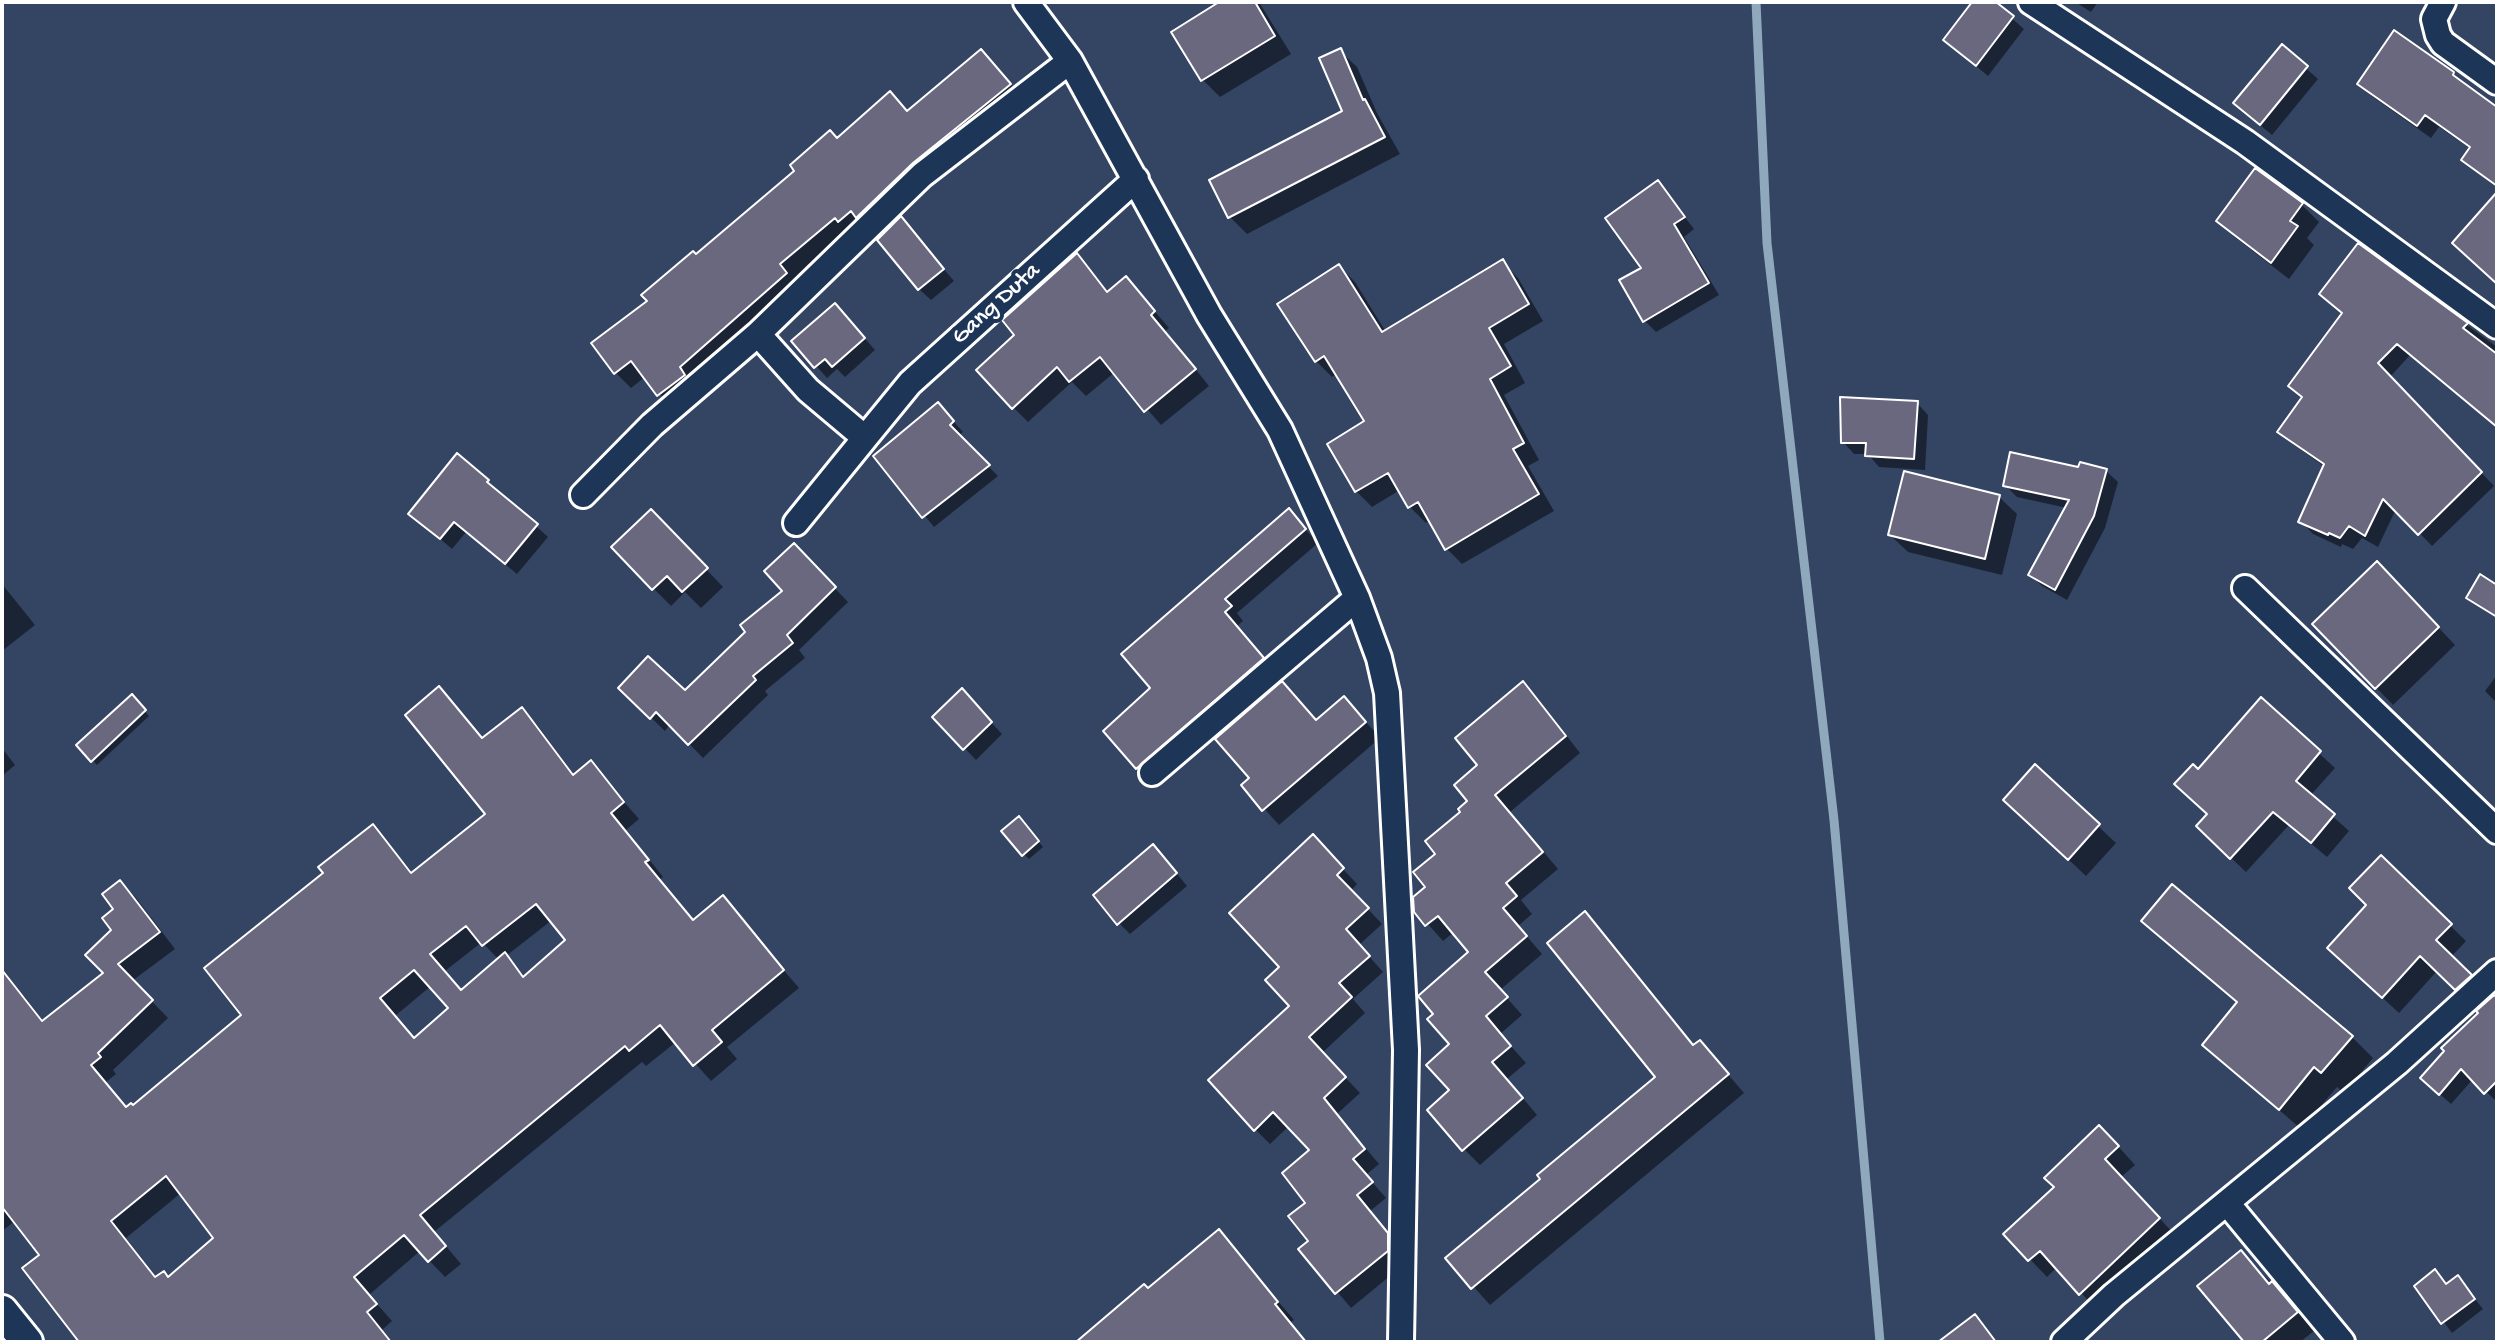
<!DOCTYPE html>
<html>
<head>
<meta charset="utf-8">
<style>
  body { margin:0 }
  #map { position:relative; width:2499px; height:1344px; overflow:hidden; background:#344463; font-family:"Gochi Hand",sans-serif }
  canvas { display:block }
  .frame { position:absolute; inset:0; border:4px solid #fff; pointer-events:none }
</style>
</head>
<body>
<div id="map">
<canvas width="2499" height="1344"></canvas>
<div class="frame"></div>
</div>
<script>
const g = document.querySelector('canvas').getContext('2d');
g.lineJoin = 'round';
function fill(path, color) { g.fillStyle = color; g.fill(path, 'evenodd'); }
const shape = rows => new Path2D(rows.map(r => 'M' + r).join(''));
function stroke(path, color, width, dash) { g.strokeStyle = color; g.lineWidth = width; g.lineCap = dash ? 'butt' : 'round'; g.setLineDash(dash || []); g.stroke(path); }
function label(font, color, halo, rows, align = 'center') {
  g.font = font + ' "Gochi Hand",sans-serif'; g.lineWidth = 8; g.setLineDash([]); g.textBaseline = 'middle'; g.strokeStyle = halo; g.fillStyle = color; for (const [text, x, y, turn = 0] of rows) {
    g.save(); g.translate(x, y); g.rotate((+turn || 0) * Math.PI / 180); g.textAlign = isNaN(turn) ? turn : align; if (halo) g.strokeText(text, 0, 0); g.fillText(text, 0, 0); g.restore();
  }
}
const shadow = shape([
  [1223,2,1259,2,1291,54,1220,97,1203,80,1174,32],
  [1975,2,1993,2,2024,29,1988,76,1945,40],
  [2075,2,2098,2,2091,12],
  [2282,47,2318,79,2272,135,2247,114],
  [981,51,1025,100,851,232,794,281,801,289,674,410,645,377,631,388,616,373,594,344,649,301,696,257,837,140,908,113],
  [1340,51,1357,67,1377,113,1400,154,1247,234,1230,217,1212,181,1344,112],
  [2359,84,2497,109,2497,188,2463,160,2471,149,2439,127,2431,138,2373,97],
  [1658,183,1694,229,1684,237,1719,295,1656,332,1645,321,1622,281,1644,268],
  [2302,205,2319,222,2307,238,2314,245,2289,279,2236,238,2219,221],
  [901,219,954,281,931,300,919,289],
  [2359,246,2497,347,2497,427,2410,355,2390,377,2494,486,2432,546,2396,509,2378,547,2362,538,2353,549,2342,544,2341,547,2313,534,2301,521,2325,467,2293,444,2280,432,2303,398,2290,386,2344,314],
  [1077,255,1109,293,1126,278,1169,328,1165,331,1209,386,1161,425,1115,372,1086,396,1072,382,1028,422,1013,407,1016,335],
  [1502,262,1518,278,1543,321,1504,344,1525,383,1504,395,1539,460,1528,466,1554,511,1462,564,1446,548,1430,520,1426,523,1410,507,1400,490,1372,507,1356,491,1367,422,1337,374,1332,377,1316,361,1339,266,1355,282,1386,332],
  [846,317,875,350,845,377,837,369,827,378,794,341],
  [1917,403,1928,415,1925,470,1879,467,1868,454,1854,454,1843,442],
  [948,415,963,432,958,436,998,476,934,527,875,456],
  [2080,469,2106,471,2118,482,2105,528,2067,600,2042,586,2031,575,2067,508,2017,497,2005,485],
  [487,481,548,537,517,574,466,532,452,549,410,513],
  [1999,497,2017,514,2002,575,1908,552,1890,535],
  [1289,511,1318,543,1237,613,1243,621,1237,626,1275,672,1150,781,1137,768,1152,688],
  [668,529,723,587,701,608,685,592,671,606,653,588],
  [794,546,848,602,799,650,805,658,765,691,768,695,703,758,670,724,665,731,620,688,685,693,748,632,785,591],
  [2394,581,2455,645,2393,705,2315,624],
  [2,584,35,625,2,651],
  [2497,675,2497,703,2485,691],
  [1523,683,1539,700,1580,753,1510,812,1558,869,1521,900,1532,914,1518,926,1542,954,1500,990,1522,1015,1500,1034,1526,1063,1507,1079,1537,1115,1480,1165,1464,1149,1452,1090,1452,1044,1435,1014,1471,952,1454,932,1443,941,1416,911,1428,887,1438,854,1470,802,1480,766],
  [439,689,484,739,522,710,538,726,575,776,590,763,639,819,626,830,663,877,660,879,694,921,722,898,799,988,727,1047,737,1059,711,1081,676,1042,646,1066,642,1062,434,1232,461,1264,445,1277,420,1251,369,1295,392,1321,382,1330,392,1342,82,1342,41,1255,15,1221,2,1231,2,979,9,981,25,997,44,1022,106,974,120,882,136,898,175,949,132,981,168,1018,113,1070,116,1074,106,1082,127,1108,133,1108,244,1016,325,873,373,826,413,873,488,814],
  [552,920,568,940,525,977,506,956],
  [482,942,499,960,462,992,445,971],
  [431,986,450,1008,415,1040,395,1016],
  [181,1193,216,1238,169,1279,157,1278,126,1238],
  [962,691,1002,734,976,760,935,717],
  [132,697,149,716,97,765,78,745],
  [2261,700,2335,768,2310,796,2349,831,2327,857,2289,825,2246,872,2213,841,2198,772],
  [1359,714,1380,738,1279,825,1243,785,1317,722],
  [2,748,15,765,2,776],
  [2035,767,2116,843,2086,876,2023,817],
  [1024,824,1043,847,1029,859,1024,854],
  [1327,852,1357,884,1351,891,1382,924,1359,945,1383,972,1353,999,1365,1013,1322,1053,1360,1093,1337,1114,1379,1164,1366,1175,1386,1198,1370,1211,1402,1250,1402,1266,1351,1308,1301,1249,1311,1241,1308,1203,1312,1151,1289,1126,1270,1144,1255,1129,1292,1006,1282,967],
  [1164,858,1187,886,1130,934,1119,923],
  [2381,858,2466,941,2451,957,2486,992,2472,1005,2437,971,2399,1013,2346,964,2369,905],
  [1585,914,1602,931,1695,1046,1700,1042,1744,1093,1490,1305,1448,1258,1543,1180,1658,1077],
  [2144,921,2352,1037,2373,1058,2344,1093,2337,1087,2301,1129,2205,1045,2238,1004],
  [2497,995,2497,1102,2473,1079,2451,1104,2434,1089,2481,1013,2479,1011],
  [2117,1145,2135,1165,2121,1177,2176,1236,2098,1311,2057,1267,2047,1277,2006,1234],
  [1219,1232,1294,1320,1291,1322,1307,1342,1079,1342,1148,1290],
  [2241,1253,2290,1301,2314,1331,2300,1342,2246,1342],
  [2435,1272,2448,1286,2458,1278,2483,1309,2452,1333,2417,1286]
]);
const stream = shape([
  [1756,2,1767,243,1834,820,1880,1342]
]);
const building = shape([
  [1219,2,1255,2,1275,36,1201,81,1171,32,1219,2],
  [1972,2,1996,2,2014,16,1976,66,1943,40,1972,2],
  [2394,30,2454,72,2453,75,2497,107,2497,186,2461,160,2470,147,2425,115,2417,126,2357,84,2394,30],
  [2282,44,2308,66,2260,125,2233,103,2282,44],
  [1341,48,1363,100,1365,99,1385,137,1228,218,1209,180,1342,111,1319,58,1341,48],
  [981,49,1011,84,913,163,856,218,851,211,838,222,835,218,780,264,787,273,680,367,685,375,657,396,631,361,614,374,591,343,647,301,641,295,693,251,696,254,794,171,790,165,830,130,837,138,890,91,907,111,981,49],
  [2255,168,2303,203,2290,221,2298,226,2271,263,2216,221,2255,168],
  [1658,180,1685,217,1674,224,1709,283,1643,322,1619,280,1641,268,1605,218,1658,180],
  [2497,192,2497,284,2452,243,2497,192],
  [901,216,944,269,918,290,877,240,901,216],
  [2358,243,2468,323,2463,328,2497,354,2497,427,2397,344,2378,363,2482,472,2418,535,2383,499,2365,536,2349,526,2340,538,2329,533,2328,535,2298,522,2324,464,2277,432,2302,397,2288,386,2342,313,2319,294,2358,243],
  [1077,253,1107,292,1126,276,1155,311,1151,315,1196,369,1144,412,1100,357,1069,382,1057,367,1012,409,976,370,1014,335,1002,320,1077,253],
  [1503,259,1529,304,1489,328,1511,366,1490,379,1524,443,1513,449,1539,494,1445,550,1418,502,1408,508,1388,473,1355,492,1327,444,1364,421,1324,356,1315,362,1277,304,1339,264,1382,332,1503,259],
  [835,303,865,338,832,367,825,359,814,368,791,341,835,303],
  [1840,397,1918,401,1914,459,1865,456,1866,443,1841,443,1840,397],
  [938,402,954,421,950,425,990,465,922,518,873,456,938,402],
  [2010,452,2078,467,2080,462,2107,469,2094,516,2055,590,2028,575,2069,500,2003,486,2010,452],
  [457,453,489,480,487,482,538,524,505,564,454,522,440,539,408,514,457,453],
  [1904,471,2000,495,1985,559,1888,535,1904,471],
  [1289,508,1306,529,1225,599,1232,606,1225,612,1264,658,1136,769,1103,731,1150,688,1121,654,1289,508],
  [651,509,708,568,682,592,667,576,652,590,611,547,651,509],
  [794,543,836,587,787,635,793,643,753,676,756,680,688,745,656,712,650,719,618,688,648,656,685,690,745,632,740,625,782,591,764,571,794,543],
  [2377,561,2439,627,2375,689,2312,624,2377,561],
  [2480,574,2497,585,2497,617,2466,598,2480,574],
  [1282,681,1316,720,1344,696,1366,722,1262,811,1241,785,1249,778,1215,739,1282,681],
  [1523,681,1566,736,1495,795,1543,852,1506,883,1517,896,1503,908,1527,936,1485,972,1508,997,1486,1016,1511,1046,1492,1062,1523,1098,1462,1151,1427,1110,1449,1090,1426,1065,1449,1044,1427,1019,1433,1014,1418,996,1468,952,1438,916,1425,926,1414,912,1413,897,1425,887,1413,872,1435,854,1425,841,1460,812,1458,809,1467,801,1454,785,1477,765,1455,738,1523,681],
  [439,686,482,738,522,707,573,775,591,760,624,802,611,813,649,860,645,862,693,920,723,895,784,970,712,1030,722,1042,693,1066,660,1025,629,1051,625,1046,420,1215,446,1246,428,1262,404,1235,354,1277,377,1304,367,1312,391,1342,79,1342,22,1268,39,1255,2,1207,2,970,42,1021,103,973,85,955,111,930,102,918,113,909,102,894,120,880,160,932,118,964,153,1000,98,1053,101,1057,91,1065,126,1107,131,1103,133,1105,241,1015,204,968,323,873,318,867,373,824,411,873,485,814,405,715,439,686],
  [536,904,565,940,523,977,505,952,461,990,430,954,466,926,482,946,536,904],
  [414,970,448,1008,414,1038,380,998,414,970],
  [166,1176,213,1238,168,1277,164,1271,155,1277,111,1221,166,1176],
  [962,688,992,722,963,750,932,717,962,688],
  [132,694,146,710,91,762,76,745,132,694],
  [2261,697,2321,751,2296,781,2335,814,2311,843,2273,812,2230,859,2196,826,2207,814,2174,784,2193,764,2198,769,2261,697],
  [2035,764,2100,824,2068,860,2003,800,2035,764],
  [1019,816,1039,841,1022,856,1001,831,1019,816],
  [1313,834,1344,868,1337,875,1369,908,1346,929,1370,956,1339,983,1352,997,1309,1037,1346,1077,1324,1098,1365,1149,1353,1159,1373,1182,1357,1195,1388,1233,1388,1251,1335,1294,1298,1249,1308,1241,1288,1216,1305,1203,1282,1173,1309,1150,1273,1112,1254,1131,1208,1080,1289,1006,1265,980,1279,967,1229,913,1313,834],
  [1153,844,1177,873,1117,925,1093,895,1153,844],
  [2381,855,2452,924,2436,940,2472,975,2455,990,2420,956,2382,998,2327,948,2366,905,2349,888,2381,855],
  [2172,884,2353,1036,2321,1073,2314,1067,2279,1110,2202,1045,2237,1002,2141,921,2172,884],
  [1585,911,1693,1045,1700,1040,1729,1074,1471,1289,1445,1258,1540,1179,1537,1175,1655,1077,1547,943,1585,911],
  [2497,995,2497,1081,2484,1094,2461,1069,2439,1095,2420,1078,2444,1051,2441,1048,2478,1013,2476,1011,2493,996,2497,995],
  [2099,1125,2119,1146,2105,1159,2160,1218,2079,1295,2040,1251,2028,1261,2003,1234,2054,1187,2044,1178,2099,1125],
  [1219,1229,1278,1302,1275,1304,1306,1342,1076,1342,1144,1284,1148,1288,1219,1229],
  [2241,1250,2269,1284,2272,1281,2298,1312,2262,1342,2244,1342,2197,1286,2241,1250],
  [2435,1269,2446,1284,2458,1275,2475,1299,2441,1324,2414,1286,2435,1269],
  [1975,1314,1996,1342,1938,1342,1975,1314]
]);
const minor = shape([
  [1026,2,1070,61,1209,315,1280,430,1357,598,1379,658,1387,693,1406,1050,1401,1342],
  [2031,2,2245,142,2497,326],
  [2443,2,2434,19,2438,35,2443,43,2497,82],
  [758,334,808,390,865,438,796,523],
  [865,438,910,383,1136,179],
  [583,495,652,425,758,334,922,175,1070,61],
  [2245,588,2497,831],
  [1152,773,1357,598],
  [2227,1203,2342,1342],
  [2064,1342,2114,1295,2397,1063,2497,972]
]);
const tertiary = shape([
  [2,1311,27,1342]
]);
const streetNames = [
  ["Gang Duta",997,305,-42]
];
fill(shadow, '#0007');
stroke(stream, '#8fa8bb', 9);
fill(building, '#6a687e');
stroke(building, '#fff', 2);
stroke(minor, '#fff', 30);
stroke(tertiary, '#fff', 36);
stroke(minor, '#1d3557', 24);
stroke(tertiary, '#1d3557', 30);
label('24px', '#fff', '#1d3557', streetNames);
</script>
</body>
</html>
